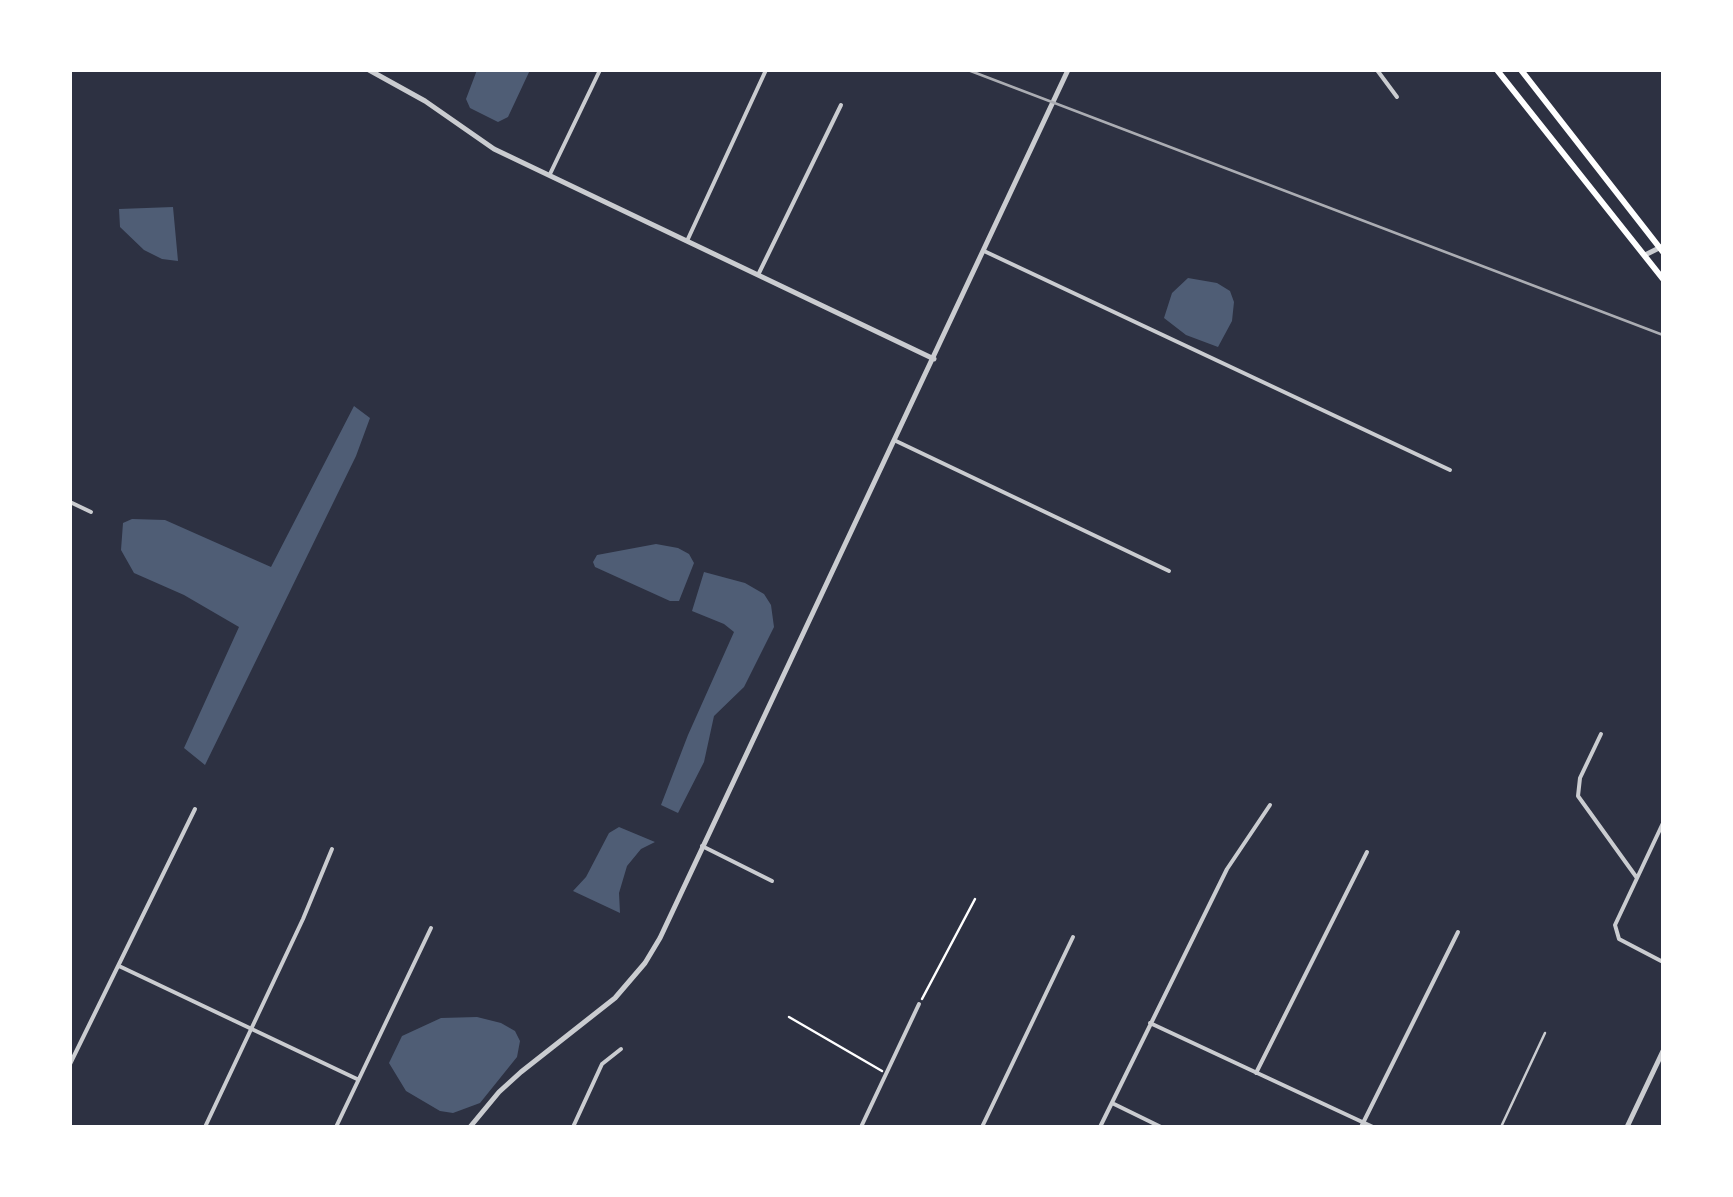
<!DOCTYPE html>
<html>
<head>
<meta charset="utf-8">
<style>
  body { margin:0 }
  #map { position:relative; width:1733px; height:1197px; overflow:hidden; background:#2d3142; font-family:"Nunito Sans",sans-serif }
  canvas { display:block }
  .frame { position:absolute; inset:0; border:72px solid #fff; pointer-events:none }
</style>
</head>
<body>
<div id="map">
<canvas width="1733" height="1197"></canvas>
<div class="frame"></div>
</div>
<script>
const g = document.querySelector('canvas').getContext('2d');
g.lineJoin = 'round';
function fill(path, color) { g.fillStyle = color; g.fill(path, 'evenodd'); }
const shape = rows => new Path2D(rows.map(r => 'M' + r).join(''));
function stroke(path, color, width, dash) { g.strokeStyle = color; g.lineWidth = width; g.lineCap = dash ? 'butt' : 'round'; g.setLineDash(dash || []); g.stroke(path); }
const water = shape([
  [477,70,530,70,508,117,498,122,470,108,466,99],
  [173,207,178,261,162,259,144,250,120,227,119,209],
  [1188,278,1217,283,1230,291,1234,302,1232,321,1218,347,1186,335,1164,318,1172,293],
  [354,406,370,418,356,456,205,765,184,748,239,627,184,595,134,573,121,550,123,523,132,519,165,520,271,567],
  [656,544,678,548,689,554,694,563,679,601,670,601,595,567,593,562,597,555],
  [704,572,745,583,764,594,771,605,774,627,744,687,714,716,704,762,678,813,661,805,688,735,734,632,724,624,692,611],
  [619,827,655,842,641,849,627,866,619,893,620,913,573,891,586,877,609,833],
  [477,1017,501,1023,515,1031,520,1041,517,1057,480,1103,453,1113,440,1111,406,1091,389,1063,402,1036,441,1018]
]);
const path = shape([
  [922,999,975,899],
  [789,1017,882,1071]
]);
const service = shape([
  [1501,1127,1545,1033]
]);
const minor = shape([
  [1248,70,1249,70],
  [1377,70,1397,97],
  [550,174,600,70],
  [687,241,766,70],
  [984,251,1450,470],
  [758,275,841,105],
  [896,441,1169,571],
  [70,502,91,512],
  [1601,734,1580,778,1578,796,1637,878],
  [1663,823,1615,925,1619,939,1663,962],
  [702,846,772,881],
  [119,966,357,1079],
  [1150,1023,1373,1127],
  [70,1064,195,809],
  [1256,1073,1367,852],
  [1112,1103,1161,1127],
  [205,1127,303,919,332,849],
  [336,1127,431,928],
  [573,1127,602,1064,621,1049],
  [861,1127,919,1004],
  [982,1127,1073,937],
  [1100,1127,1227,869,1270,805],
  [1361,1127,1458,932]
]);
const tertiary = shape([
  [369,70,425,101,494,149,934,359],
  [1645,255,1663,246],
  [470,1127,499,1092,521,1072,615,998,645,963,660,938,1068,70],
  [1627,1127,1663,1051]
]);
const secondary = shape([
  [1497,70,1663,279],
  [1521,70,1663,252]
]);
const rail = shape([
  [968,70,1663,335]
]);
fill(water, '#4f5d75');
stroke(path, '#fff', 2.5);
stroke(service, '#caccd0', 2.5);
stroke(minor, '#caccd0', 4);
stroke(tertiary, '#caccd0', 5);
stroke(secondary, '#fff', 6);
stroke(rail, '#abadb3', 2.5);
</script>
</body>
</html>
